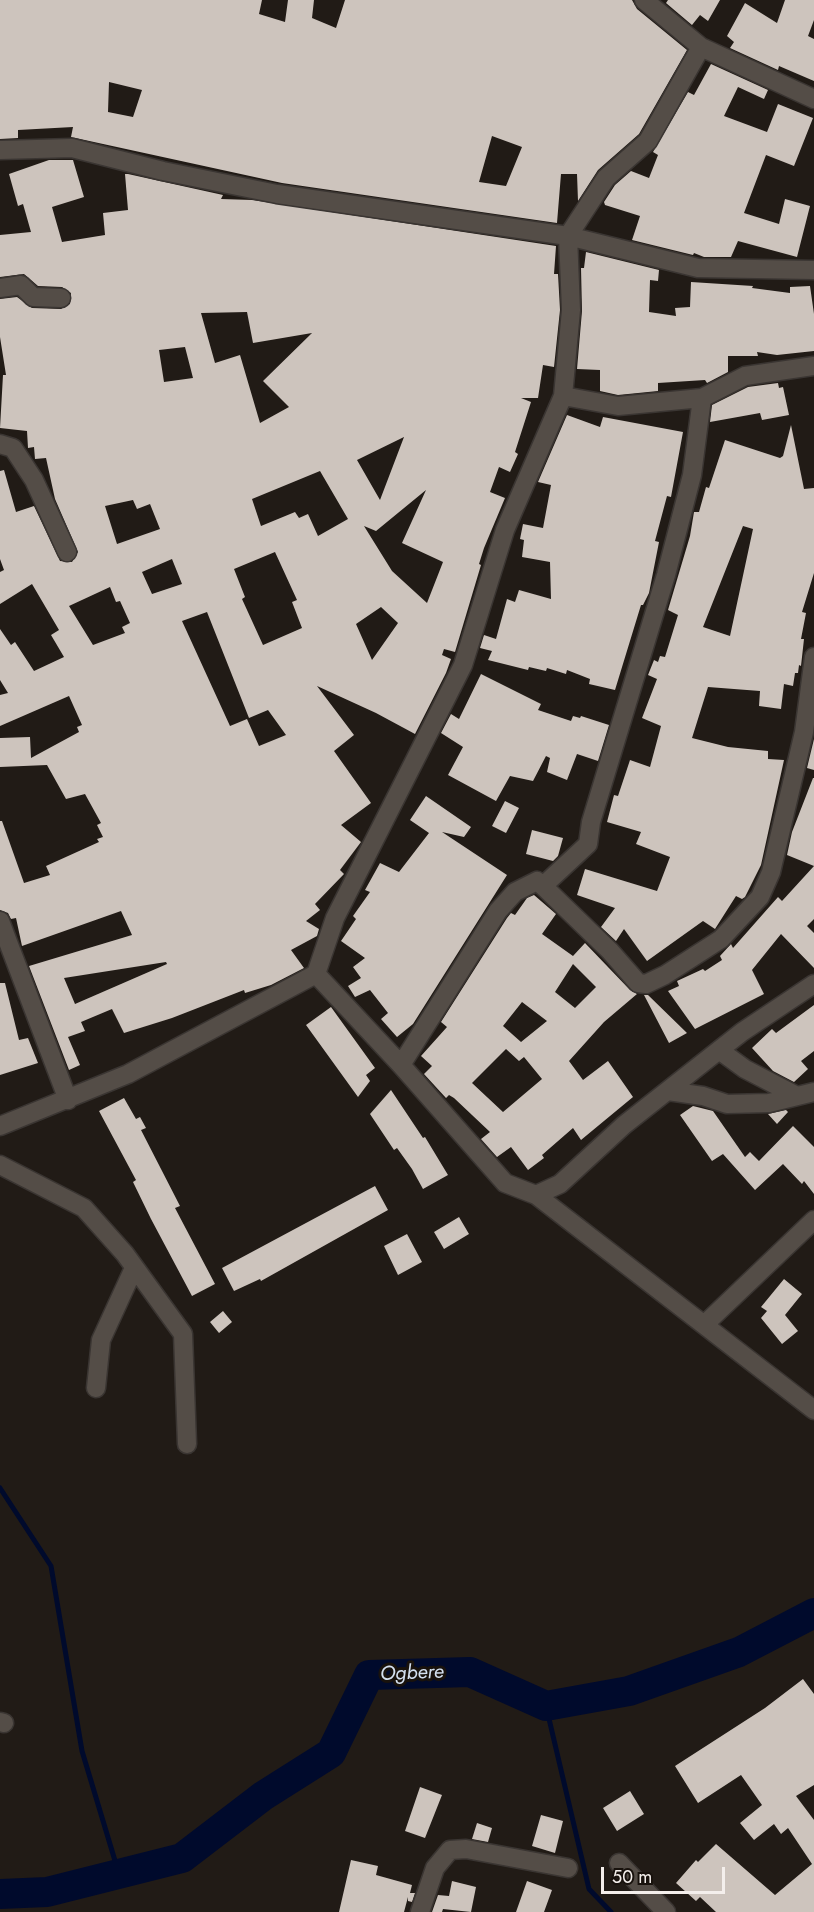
<!DOCTYPE html>
<html>
<head>
<meta charset="utf-8">
<style>
  body { margin:0 }
  #map { position:relative; width:814px; height:1912px; overflow:hidden; background:#211b16; font-family:Jost,sans-serif }
  canvas { display:block }
  .scale { position:absolute; left:601px; top:1867px; width:124px; height:27px; box-sizing:border-box; border:3px solid #f4efec; border-top:0; padding-left:8px; font-size:18px; line-height:21px; white-space:nowrap; color:#f4efec; -webkit-text-stroke:4px #18120d; paint-order:stroke }
</style>
</head>
<body>
<div id="map">
<canvas width="814" height="1912"></canvas>
<div class="scale">50 m</div>
</div>
<script>
const g = document.querySelector('canvas').getContext('2d');
g.lineJoin = 'round';
const shape = rows => new Path2D(rows.map(r => 'M' + r).join(''));
function stroke(path, color, width, dash) { g.strokeStyle = color; g.lineWidth = width; g.lineCap = dash ? 'butt' : 'round'; g.setLineDash(dash || []); g.stroke(path); }
function fill(path, color) { g.fillStyle = color; g.fill(path, 'evenodd'); }
function label(font, color, halo, rows, align = 'center') {
  g.font = font + ' Jost,sans-serif'; g.lineWidth = 6; g.setLineDash([]); g.textBaseline = 'middle'; g.strokeStyle = halo; g.fillStyle = color; for (const [text, x, y, turn = 0] of rows) {
    g.save(); g.translate(x, y); g.rotate((+turn || 0) * Math.PI / 180); g.textAlign = isNaN(turn) ? turn : align; if (halo) g.strokeText(text, 0, 0); g.fillText(text, 0, 0); g.restore();
  }
}
const stream = shape([
  [0,1488,51,1566,82,1751,119,1874],
  [546,1706,589,1889,611,1912]
]);
const river = shape([
  [0,1894,47,1892,182,1858,263,1796,331,1753,369,1675,470,1672,546,1706,629,1691,739,1652,814,1613]
]);
const building = shape([
  [0,0,262,0,259,14,285,22,288,0,314,0,312,18,336,28,345,0,632,0,637,9,687,50,639,134,598,170,578,201,577,174,561,174,557,223,282,183,71,137,73,127,18,130,18,138,0,139],
  [109,82,142,90,133,117,108,112],
  [492,136,522,147,506,186,479,182],
  [668,0,720,0,708,21,700,15,692,25,666,3],
  [785,0,814,0,814,20,808,36,814,39,814,81,779,66,778,70,730,48,734,42,727,36,745,3,777,23],
  [711,64,768,90,764,99,738,87,724,116,767,132,778,104,813,118,794,166,766,155,744,213,779,224,785,199,810,206,797,257,738,241,731,257,704,257,694,253,693,255,632,240,640,216,605,205,604,202,615,185,631,171,649,178,658,155,653,152,688,92,694,95],
  [73,160,84,197,52,207,62,242,105,235,103,213,128,210,125,174,128,174,223,195,221,199,252,200,556,246,554,274,558,274,560,310,554,367,543,365,538,398,521,398,531,402,515,452,518,454,510,472,499,467,490,492,505,498,484,548,479,564,481,565,455,652,444,649,442,655,451,659,446,673,415,734,376,713,317,686,354,735,334,751,371,803,341,825,361,842,340,870,344,874,315,904,320,910,306,921,319,929,317,936,291,950,304,968,271,985,245,993,244,990,172,1018,124,1033,112,1009,81,1022,85,1031,68,1037,80,1065,69,1070,29,966,132,935,121,911,22,946,16,918,11,919,8,913,0,910,0,821,2,821,24,883,50,875,46,866,99,842,97,839,103,837,97,825,101,823,85,794,66,799,47,765,0,767,0,738,30,737,31,758,79,732,77,727,82,725,69,696,0,726,0,695,8,693,0,680,0,629,11,645,15,642,34,671,64,657,51,635,59,630,32,584,0,604,0,572,4,570,0,559,0,471,4,470,16,512,34,506,60,561,72,562,78,552,55,499,46,458,35,459,34,447,28,448,27,431,0,428,3,375,6,375,0,337,0,299,17,297,32,308,61,309,70,304,71,293,62,287,38,286,24,274,0,277,0,235,31,232,23,204,18,206,9,174,49,160],
  [247,312,253,343,312,333,263,381,289,407,260,423,240,355,215,363,201,313],
  [185,347,193,378,164,382,159,350],
  [404,437,380,500,357,460],
  [320,471,348,519,318,536,308,514,299,518,295,512,261,526,252,499],
  [426,490,402,543,443,562,427,603,392,571,364,526,376,531],
  [133,500,137,509,150,504,160,529,117,544,105,506],
  [275,552,297,600,292,602,302,628,263,645,242,599,245,597,234,569],
  [172,559,182,584,152,594,142,572],
  [110,587,116,602,120,601,130,623,122,627,125,633,93,645,69,606],
  [381,607,398,623,372,660,356,624],
  [207,612,249,718,268,710,286,735,259,746,247,719,230,726,182,621],
  [166,962,167,964,75,1004,64,978],
  [586,252,659,270,658,281,650,280,649,312,676,316,675,308,690,307,691,282,753,286,752,288,790,293,790,287,810,286,814,314,814,351,777,355,757,352,758,356,728,356,728,372,707,383,705,380,658,383,658,391,618,395,600,391,600,370,577,369,582,311,581,268,584,268],
  [778,383,779,388,783,387,789,415,762,420,760,413,710,422,712,405,748,387],
  [567,415,600,427,603,417,683,432,671,497,667,496,655,541,659,542,649,593,643,605,641,605,615,690,589,684,590,679,567,670,566,674,547,668,546,671,529,667,528,670,488,660,492,651,480,648,484,635,496,639,507,599,515,602,519,590,551,599,550,562,522,557,524,540,520,539,523,524,543,528,551,485,538,482],
  [791,425,804,489,814,488,814,573,802,612,806,613,801,639,804,639,801,666,799,665,798,673,795,673,793,686,784,684,781,709,759,706,760,691,708,687,692,738,728,747,768,751,768,759,784,760,761,865,745,897,742,899,736,896,715,929,703,921,647,961,624,929,616,941,601,927,615,908,577,895,585,869,657,891,670,857,636,844,641,832,607,822,614,795,618,796,630,760,650,767,661,726,642,718,657,679,648,675,654,660,658,662,660,656,665,657,678,615,668,610,690,536,694,512,699,512,706,487,709,488,725,440,780,458,783,456],
  [743,526,753,529,730,636,703,627],
  [481,674,541,704,538,710,571,721,573,716,580,718,581,716,609,725,598,761,577,754,567,780,547,772,550,758,546,756,533,781,510,776,496,801,448,775,463,747,441,733,451,714,459,719],
  [814,739,814,770,807,768],
  [813,778,814,778,814,866,787,855,792,832],
  [426,796,471,827,464,837,442,832,507,875,413,1024,397,1037,381,1019,388,1013,370,990,355,997,348,986,361,978,353,967,365,958,341,941,356,919,353,916,370,892,365,890,380,863,399,872,429,833,410,820],
  [505,801,519,808,506,833,492,826],
  [532,830,563,838,558,856,553,861,526,854],
  [814,866,814,919,807,926,814,933,814,968,781,934,752,970,764,994,695,1029,668,991,679,986,677,981,703,969,705,971,722,960,720,956,731,944,733,948,778,897,782,901],
  [534,895,556,914,542,934,573,956,585,943,630,990,637,994,604,1022,569,1061,583,1080,608,1061,633,1097,581,1140,573,1128,542,1155,544,1158,528,1170,511,1147,497,1157,481,1139,490,1132,454,1098,449,1095,446,1098,424,1074,432,1066,421,1056,447,1027,441,1022,507,918,511,913,515,915,527,898],
  [573,964,596,987,575,1008,555,992],
  [522,1002,547,1021,521,1042,503,1026],
  [506,1049,519,1061,524,1057,542,1079,503,1112,472,1083],
  [0,983,5,983,19,1040,28,1038,38,1063,0,1075],
  [644,995,648,995,687,1033,669,1043],
  [814,1005,814,1051,801,1061,808,1069,794,1082,773,1071,752,1048,772,1029,776,1033],
  [331,1007,375,1068,366,1075,370,1081,358,1097,306,1025],
  [391,1090,423,1138,425,1137,448,1175,423,1189,412,1169,397,1148,394,1150,370,1114],
  [124,1098,136,1119,140,1117,146,1128,141,1130,180,1206,175,1208,215,1284,192,1296,151,1219,133,1182,136,1180,99,1111],
  [693,1106,713,1111,745,1157,750,1152,759,1161,793,1126,814,1147,814,1194,804,1181,802,1184,783,1164,755,1190,723,1154,712,1161,680,1115],
  [786,1110,788,1112,777,1124,768,1114],
  [375,1186,388,1210,261,1281,260,1279,234,1291,222,1268],
  [459,1217,469,1234,444,1249,434,1232],
  [407,1234,422,1262,398,1275,384,1246],
  [784,1279,802,1294,785,1315,798,1331,782,1344,761,1318,767,1311,761,1307],
  [223,1311,232,1322,219,1333,210,1322],
  [803,1679,814,1694,814,1785,796,1796,814,1820,814,1912,716,1912,700,1897,696,1901,676,1883,696,1860,698,1862,716,1844,775,1895,812,1864,788,1828,781,1834,774,1824,754,1840,740,1823,762,1805,741,1775,698,1803,675,1766,765,1708],
  [420,1787,442,1795,425,1838,405,1831],
  [630,1791,644,1814,617,1831,603,1808],
  [541,1815,563,1821,555,1853,532,1846],
  [477,1823,492,1828,488,1842,472,1839],
  [351,1860,378,1866,376,1875,412,1885,410,1893,415,1893,412,1902,408,1901,408,1897,404,1912,339,1912],
  [452,1881,476,1887,471,1912,443,1909,442,1912,432,1912,438,1895,449,1896],
  [527,1881,552,1890,544,1912,516,1912]
]);
const minor = shape([
  [644,0,701,47,814,99],
  [0,150,72,148,163,171,277,194,568,236,698,268,814,270],
  [0,288,21,285,33,297,61,298],
  [563,396,618,406,702,398,745,376,814,366],
  [0,444,13,448,34,480,67,552],
  [543,886,610,951,638,983,646,984,665,975,721,939,760,897,771,872,804,732,814,657],
  [0,921,68,1100],
  [316,974,401,1065,505,1183,536,1195,814,1410],
  [719,1050,745,1069,797,1096],
  [401,1065,498,911,515,892,537,881,543,886,588,844,591,822,666,575,692,475,702,398],
  [668,1091,703,1096,727,1104,769,1103,814,1092],
  [0,1126,128,1074,316,974,335,918,463,665,505,530,563,396,571,310,568,236,606,178,648,141,701,47],
  [0,1165,84,1208,125,1254,183,1334,187,1444],
  [536,1195,560,1184,624,1125,742,1032,814,984],
  [705,1324,814,1220],
  [96,1388,101,1340,134,1268],
  [0,1722,4,1723],
  [619,1863,666,1912],
  [420,1912,435,1868,450,1850,466,1849,568,1868]
]);
const waterNames = [
  ["Ogbere",412,1674,-2]
];
stroke(stream, '#000a2c', 5);
stroke(river, '#000a2c', 30);
fill(building, '#cdc4bd');
stroke(minor, '#3a3532', 21);
stroke(minor, '#544d47', 18);
label('italic 20px', '#d4e0f0', '#18120d', waterNames);
</script>
</body>
</html>
